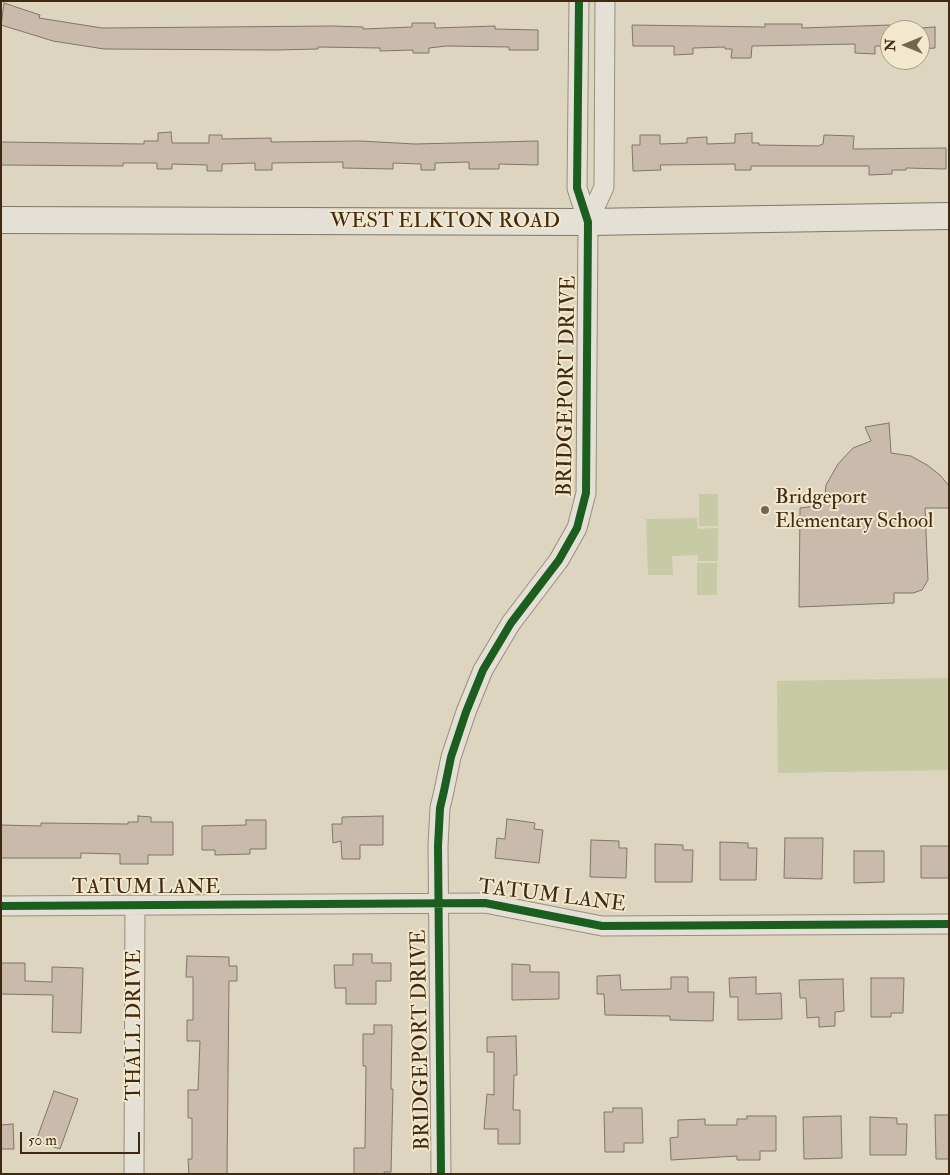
<!DOCTYPE html>
<html>
<head>
<meta charset="utf-8">
<style>
  body { margin:0 }
  #map { position:relative; width:950px; height:1175px; overflow:hidden; background:#ddd5bf; font-family:"IM FELL Double Pica",serif }
  canvas { display:block }
  .frame { position:absolute; inset:0; border:2px solid #412811; pointer-events:none }
  .north { position:absolute; left:880px; top:20px; width:50px; height:50px; box-sizing:border-box; background:#f1e8cd; border:1px solid #ab9b82; border-radius:50%; rotate:270deg; font-size:14px; font-weight:700; line-height:20px; text-align:center; color:#412811 }
  .north::after { content:''; display:block; margin:auto; width:18px; height:22px; background:#78654e; clip-path:polygon(50% 0,100% 100%,50% 72%,0 100%) }
  .scale { position:absolute; left:20px; top:1132px; width:120px; height:22px; box-sizing:border-box; border:2px solid #412811; border-top:0; padding-left:6px; font-size:15px; line-height:18px; white-space:nowrap; color:#412811; -webkit-text-stroke:4px #f1e8cd; paint-order:stroke }
</style>
</head>
<body>
<div id="map">
<canvas width="950" height="1175"></canvas>
<div class="frame"></div>
<div class="north">N</div>
<div class="scale">50 m</div>
</div>
<script>
const g = document.querySelector('canvas').getContext('2d');
g.lineJoin = 'round';
function fill(path, color) { g.fillStyle = color; g.fill(path, 'evenodd'); }
const shape = rows => new Path2D(rows.map(r => 'M' + r).join(''));
function stroke(path, color, width, dash) { g.strokeStyle = color; g.lineWidth = width; g.lineCap = dash ? 'butt' : 'round'; g.setLineDash(dash || []); g.stroke(path); }
function label(font, color, halo, rows, align = 'center') {
  g.font = font + ' "IM FELL Double Pica",serif'; g.lineWidth = 4; g.setLineDash([]); g.textBaseline = 'middle'; g.strokeStyle = halo; g.fillStyle = color; for (const [text, x, y, turn = 0] of rows) {
    g.save(); g.translate(x, y); g.rotate((+turn || 0) * Math.PI / 180); g.textAlign = isNaN(turn) ? turn : align; if (halo) g.strokeText(text, 0, 0); g.fillText(text, 0, 0); g.restore();
  }
}
const green = shape([
  [699,494,718,494,718,526,699,526],
  [697,518,698,529,718,528,718,561,698,561,698,555,672,556,673,575,648,575,646,519],
  [697,563,717,563,717,595,697,595],
  [949,678,949,770,778,773,777,681]
]);
const building = shape([
  [4,3,40,15,39,18,102,28,333,26,363,27,363,29,412,27,412,23,435,23,435,28,495,26,495,29,538,30,538,50,509,50,509,47,447,46,429,48,429,53,413,53,413,50,380,51,380,48,318,47,318,49,276,50,104,49,53,41,1,25,4,3],
  [765,24,802,24,802,28,890,25,890,46,875,46,875,54,855,53,855,44,752,46,751,58,731,58,732,49,725,49,725,47,693,48,693,54,674,55,674,46,633,46,632,25,765,27,765,24],
  [935,27,935,48,920,49,920,28,935,27],
  [171,132,172,143,209,143,209,135,222,135,222,139,271,138,271,142,360,141,415,144,538,141,538,165,499,164,499,169,469,169,469,162,435,163,435,170,421,170,421,164,393,163,393,169,343,168,343,162,272,163,272,170,255,170,255,163,222,164,222,171,207,171,207,165,172,164,172,169,157,169,157,163,123,163,123,166,1,165,1,142,144,144,144,141,158,141,158,133,171,132],
  [752,133,752,143,759,143,759,145,818,146,823,144,824,135,854,136,853,149,946,148,946,169,906,168,906,170,892,170,892,174,869,175,869,166,751,166,751,170,735,170,735,164,660,165,661,170,633,171,632,145,640,145,640,135,660,135,660,144,687,143,687,138,707,137,707,144,735,143,735,134,752,133],
  [889,423,891,453,911,456,927,465,940,475,949,486,949,508,925,508,928,580,922,590,913,593,894,593,894,603,799,607,800,508,824,505,826,485,838,464,853,448,871,441,865,427,889,423],
  [138,816,151,817,151,822,173,822,173,855,148,855,148,864,120,864,120,854,81,853,81,858,1,858,1,825,41,826,41,823,128,824,128,822,138,822,138,816],
  [383,816,383,845,360,845,360,859,342,859,341,841,333,843,332,824,342,824,342,817,383,816],
  [507,819,535,823,534,829,543,830,539,863,495,858,497,838,505,839,507,819],
  [246,820,266,820,266,849,250,849,250,854,215,855,215,850,202,850,202,826,246,825,246,820],
  [785,838,823,838,822,879,784,878,785,838],
  [591,840,619,841,619,848,627,848,626,878,590,877,591,840],
  [720,842,748,843,748,848,757,848,756,880,720,880,720,842],
  [655,844,683,845,683,850,693,850,692,882,655,882,655,844],
  [921,846,949,846,949,878,921,878,921,846],
  [854,851,884,851,884,882,854,883,854,851],
  [353,954,372,954,372,963,391,963,391,981,376,981,376,1004,346,1004,346,988,335,988,334,965,353,965,353,954],
  [187,956,229,957,229,966,237,966,237,981,229,981,227,1174,189,1174,188,1159,192,1159,192,1118,188,1118,188,1090,198,1090,200,1041,187,1041,187,1020,193,1020,193,977,186,977,187,956],
  [1,963,25,963,25,981,52,982,52,967,83,968,81,1033,52,1032,53,995,1,994,1,963],
  [512,964,530,965,530,972,559,972,559,999,512,1000,512,964],
  [620,975,621,990,671,989,671,977,688,977,688,992,714,992,713,1021,670,1020,670,1016,605,1015,604,994,597,994,597,976,620,975],
  [756,977,756,994,781,993,782,1019,738,1020,738,997,730,997,729,978,756,977],
  [871,978,904,978,903,1013,891,1013,891,1017,871,1017,871,978],
  [843,979,844,1011,835,1012,835,1026,819,1027,819,1017,807,1018,806,998,800,998,799,980,843,979],
  [374,1025,392,1025,391,1089,393,1089,391,1172,384,1172,384,1174,354,1174,354,1148,365,1148,366,1066,363,1066,363,1034,374,1034,374,1025],
  [516,1036,517,1075,514,1075,513,1110,520,1110,520,1144,498,1144,498,1129,484,1129,487,1094,494,1095,494,1052,487,1052,487,1037,516,1036],
  [54,1091,78,1099,60,1149,36,1141,54,1091],
  [613,1108,642,1108,643,1143,624,1143,624,1152,605,1152,604,1112,613,1112,613,1108],
  [935,1115,949,1115,949,1159,936,1159,935,1115],
  [747,1116,776,1116,776,1151,760,1151,760,1160,737,1160,737,1156,671,1160,670,1138,678,1137,678,1120,705,1119,705,1125,737,1125,737,1119,747,1119,747,1116],
  [841,1116,842,1158,804,1159,803,1117,841,1116],
  [870,1117,897,1118,897,1124,907,1124,906,1155,870,1155,870,1117],
  [13,1124,14,1149,1,1149,1,1125,13,1124]
]);
const street = shape([
  [588,222,604,187,605,1],
  [1,906,485,903,602,926,949,924],
  [134,1174,135,906],
  [441,1174,438,846,440,808,444,791,451,757,466,712,483,670,511,623,559,560,577,528,586,493,588,222,577,188,579,1]
]);
const secondary = shape([
  [1,220,588,222,949,216]
]);
const cycleway = shape([
  [1,906,485,903,602,926,949,924],
  [441,1174,438,846,440,808,444,791,451,757,466,712,483,670,511,623,559,560,577,528,586,493,588,222,577,188,579,1]
]);
const markers = [
  [765,510,5,"#78654e"]
];
const streetNames = [
  ["WEST ELKTON ROAD",445,222],
  ["BRIDGEPORT DRIVE",568,386,-89],
  ["TATUM LANE",146,888],
  ["TATUM LANE",552,897,7],
  ["THALL DRIVE",135,1025,-90],
  ["BRIDGEPORT DRIVE",422,1040,-91]
];
const poiNames = [
  ["Bridgeport",775,498],
  ["Elementary School",775,522]
];
fill(green, '#c6caa5');
fill(building, '#c9baab');
stroke(building, '#7e7668', 1);
stroke(street, '#968e7e', 21);
stroke(secondary, '#7e7668', 28);
stroke(street, '#e4e0d5', 19);
stroke(secondary, '#e4e0d5', 26);
stroke(cycleway, '#1b5e20', 8);
for (const [x, y, r, color] of markers) { const dot = new Path2D(); dot.arc(x, y, r, 0, 2 * Math.PI); g.fillStyle = color; g.fill(dot); stroke(dot, '#f1e8cd', 2); }
label('21px', '#412811', '#f1e8cd', streetNames);
label('21px', '#412811', '#f1e8cd', poiNames, 'left');
</script>
</body>
</html>
